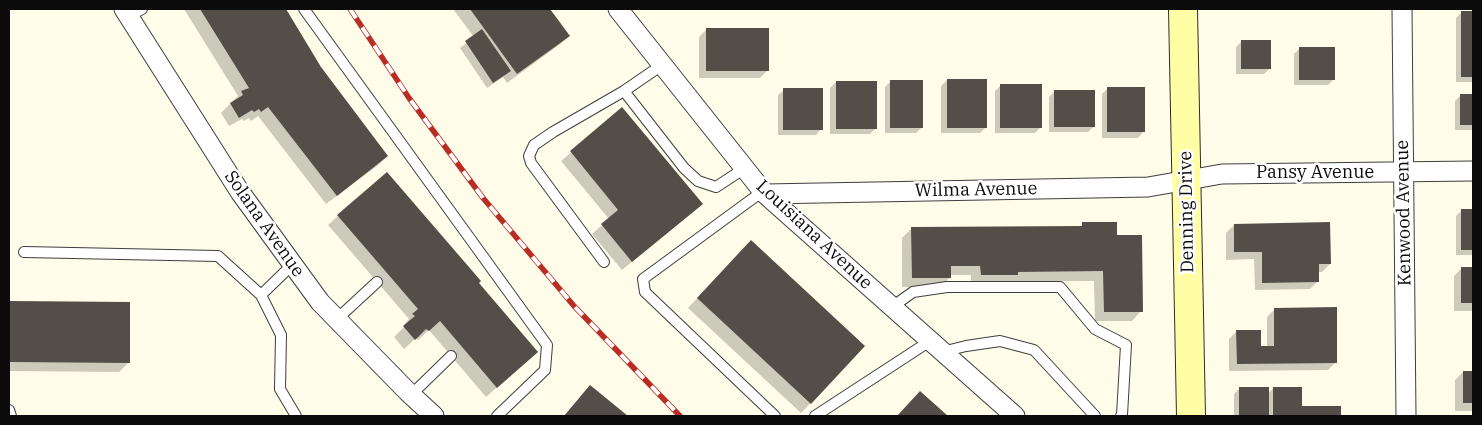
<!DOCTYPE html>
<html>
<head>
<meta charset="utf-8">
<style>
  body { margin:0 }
  #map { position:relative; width:1482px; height:425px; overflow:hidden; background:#fffdea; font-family:"IBM Plex Serif",serif }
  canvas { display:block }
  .frame { position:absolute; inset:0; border:10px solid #0b0b0b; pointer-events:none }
</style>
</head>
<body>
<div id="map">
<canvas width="1482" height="425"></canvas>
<div class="frame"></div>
</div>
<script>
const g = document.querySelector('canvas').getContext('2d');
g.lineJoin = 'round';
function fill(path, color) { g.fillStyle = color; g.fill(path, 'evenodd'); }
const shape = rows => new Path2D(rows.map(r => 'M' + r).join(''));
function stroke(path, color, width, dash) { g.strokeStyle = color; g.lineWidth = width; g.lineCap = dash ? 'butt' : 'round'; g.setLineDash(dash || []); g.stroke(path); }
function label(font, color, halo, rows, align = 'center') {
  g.font = font + ' "IBM Plex Serif",serif'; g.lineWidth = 5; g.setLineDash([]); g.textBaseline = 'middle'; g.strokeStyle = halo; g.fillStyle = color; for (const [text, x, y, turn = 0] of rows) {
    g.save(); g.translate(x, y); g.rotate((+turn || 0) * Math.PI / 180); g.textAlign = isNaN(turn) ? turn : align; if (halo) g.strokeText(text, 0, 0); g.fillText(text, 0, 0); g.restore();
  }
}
const shadow = shape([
  [184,9,284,9,320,68,387,156,377,166,326,204,258,116,251,121,249,118,244,121,242,119,229,126,221,113,238,96],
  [453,9,549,9,569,36,559,45,507,83,503,77,487,88,460,48,474,37],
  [1462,12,1473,12,1473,82,1456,82,1456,18],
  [707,29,768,70,760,78,699,78,699,37],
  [1242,41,1270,68,1264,74,1236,74,1236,47],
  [1300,48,1334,79,1328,85,1294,85,1294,54],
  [947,80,986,127,980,133,941,133,941,86],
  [891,81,922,127,916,133,885,133,885,87],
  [836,82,876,128,870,134,830,134,830,88],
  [1001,85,1041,127,1035,133,995,133,995,91],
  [1107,89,1143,132,1138,138,1102,138,1102,94],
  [784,90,821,129,816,135,778,135,778,95],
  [1055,91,1093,127,1088,132,1049,132,1049,97],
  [1461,95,1473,95,1473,130,1455,130,1455,101],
  [622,109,691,213,622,270,592,234,609,219,561,161],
  [1462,210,1473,210,1473,255,1456,255,1456,216],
  [338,216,527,361,486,397,429,330,418,340,416,338,404,349,394,337,405,326,404,325,409,319,328,225],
  [1083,224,1115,236,1141,311,1132,321,1095,321,1094,281,1010,281,1007,284,971,284,971,275,950,275,950,277,941,287,902,287,902,238,912,228,1079,227],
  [1234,225,1330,264,1322,272,1318,272,1318,281,1310,289,1255,290,1254,259,1226,260,1226,233],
  [741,251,864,347,801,413,688,308],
  [1462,268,1473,268,1473,311,1454,311,1454,276],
  [9,302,129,304,128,363,119,372,9,371],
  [1275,309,1336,362,1328,370,1229,371,1229,339,1237,331,1260,347,1267,347,1267,317],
  [1473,343,1473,411,1455,411,1455,380,1463,372,1472,372],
  [590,386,626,416,564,416],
  [1240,388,1268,393,1274,388,1301,407,1339,407,1339,416,1234,416,1234,394]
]);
const building = shape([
  [200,9,286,9,321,67,388,156,337,196,268,107,261,112,259,109,254,112,252,110,239,118,230,103,243,95,241,91,249,88],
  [470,9,550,9,570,36,517,74],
  [1461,11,1473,11,1473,77,1461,77],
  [706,28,769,28,769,71,706,71],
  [482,29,511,71,493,83,465,41],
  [1241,40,1271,40,1271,69,1241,69],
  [1299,47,1335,47,1335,80,1299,80],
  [947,79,987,79,987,128,947,128],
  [890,80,923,80,923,128,890,128],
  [836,81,877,81,877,129,836,129],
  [1000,84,1042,84,1042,128,1000,128],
  [1107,87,1145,87,1145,132,1107,132],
  [783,88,823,88,823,130,783,130],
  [1054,90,1095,90,1095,127,1054,127],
  [1460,94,1473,94,1473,125,1460,125],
  [622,107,703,204,632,262,601,224,618,210,570,151],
  [387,172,481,281,479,283,538,352,497,388,440,321,429,331,426,329,415,340,403,326,415,316,412,314,418,309,337,215],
  [1461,209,1473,209,1473,250,1461,250],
  [1082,222,1117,222,1117,235,1142,235,1143,312,1104,312,1103,271,1018,272,1018,275,981,275,980,266,951,266,951,278,912,278,911,227,1082,226],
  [1330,222,1331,264,1319,264,1319,282,1262,283,1262,252,1234,252,1234,224],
  [751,240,865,346,811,404,697,298],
  [1461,267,1473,267,1473,303,1461,303],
  [9,301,130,302,130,363,9,362],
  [1337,307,1337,363,1237,364,1236,330,1261,330,1261,346,1274,346,1274,308],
  [1463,371,1473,371,1473,403,1463,403],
  [590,385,628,416,564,416],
  [1239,387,1269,387,1269,416,1239,416],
  [1273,387,1302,387,1302,406,1341,406,1341,416,1273,416],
  [920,391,948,416,897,416]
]);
const lane = shape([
  [304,9,547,345,545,370,497,416],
  [129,16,142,9],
  [662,65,624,91,684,168,698,181,716,187,745,168],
  [763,191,643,279,645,292,775,416],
  [24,252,218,256,261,295,293,264],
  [604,262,531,163,529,156,534,145,553,132,624,91],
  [261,295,281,335,280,389,296,416],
  [892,307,913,292,947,287,1060,287,1095,329,1126,345,1122,415,1121,416],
  [337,319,377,282],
  [942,352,966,346,1000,341,1034,350,1095,416],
  [411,395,451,356],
  [9,410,11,416],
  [815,416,930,341]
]);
const street = shape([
  [124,9,240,192,320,302,408,392,434,416],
  [618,9,765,194,1015,416],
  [1402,9,1406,416],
  [765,194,1148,187,1222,174,1473,171]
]);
const secondary = shape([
  [1183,9,1191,416]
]);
const rail = shape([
  [350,9,409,98,483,198,574,306,680,416]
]);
const streetNames = [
  ["Pansy Avenue",1315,173],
  ["Wilma Avenue",976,190,-1],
  ["Denning Drive",1187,212,-91],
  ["Kenwood Avenue",1404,213,-91],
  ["Solana Avenue",264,224,55],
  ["Louisiana Avenue",814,235,43]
];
fill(shadow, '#0003');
fill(building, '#544e48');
stroke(lane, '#3e3e3e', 12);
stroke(street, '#3e3e3e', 21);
stroke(secondary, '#2d2d2d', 30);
stroke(lane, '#fff', 10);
stroke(street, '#fff', 19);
stroke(secondary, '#fffea5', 28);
stroke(rail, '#ba2d25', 5.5);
stroke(rail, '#fff', 4, [11]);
label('18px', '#0b0b0b', '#fff', streetNames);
</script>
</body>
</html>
